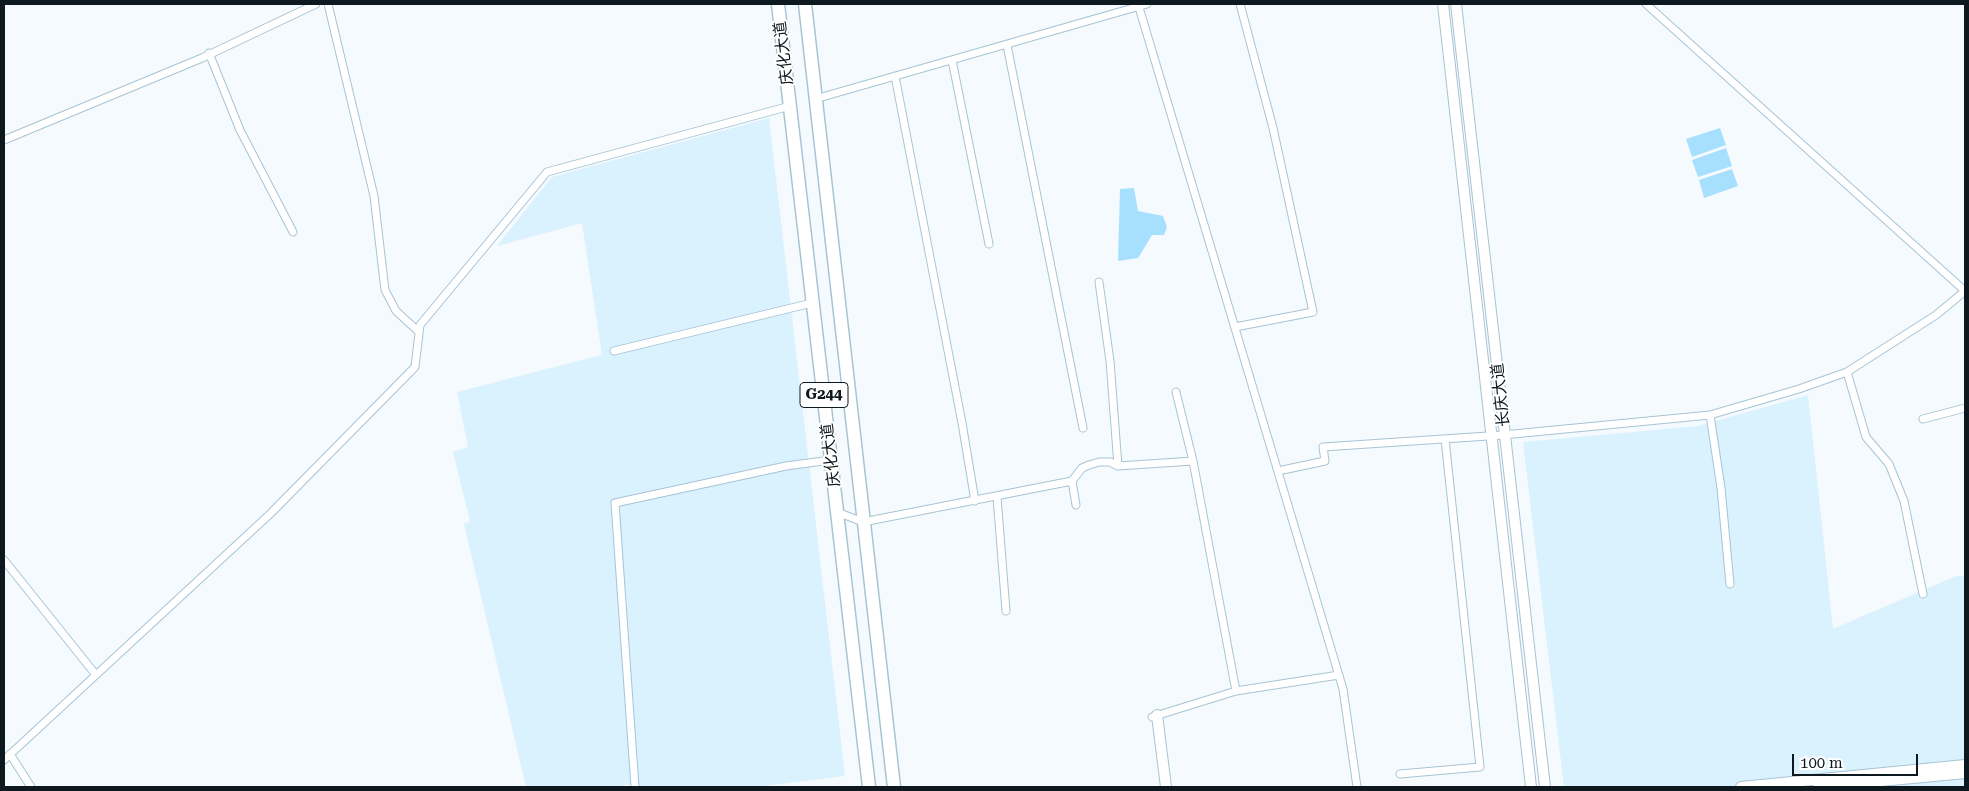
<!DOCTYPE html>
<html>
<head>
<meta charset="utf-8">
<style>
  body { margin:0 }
  #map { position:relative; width:1969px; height:791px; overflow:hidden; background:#f4fafd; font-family:"Roboto Serif",serif }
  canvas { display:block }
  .frame { position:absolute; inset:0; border:5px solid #0e191f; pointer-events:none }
  .scale { position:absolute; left:1792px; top:754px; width:126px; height:22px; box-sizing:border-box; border:2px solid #0e191f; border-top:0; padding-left:6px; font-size:15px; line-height:18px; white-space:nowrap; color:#0e191f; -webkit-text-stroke:4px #fff; paint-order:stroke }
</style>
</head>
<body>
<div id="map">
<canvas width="1969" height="791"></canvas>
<div class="frame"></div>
<div class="scale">100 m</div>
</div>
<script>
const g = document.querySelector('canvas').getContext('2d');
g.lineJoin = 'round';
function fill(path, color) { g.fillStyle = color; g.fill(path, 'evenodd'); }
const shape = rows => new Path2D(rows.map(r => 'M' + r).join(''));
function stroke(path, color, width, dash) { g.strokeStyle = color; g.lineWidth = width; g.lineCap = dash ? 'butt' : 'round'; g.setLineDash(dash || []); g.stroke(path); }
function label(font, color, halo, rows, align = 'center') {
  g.font = font + ' "Roboto Serif","Noto Sans SC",serif'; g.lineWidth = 4; g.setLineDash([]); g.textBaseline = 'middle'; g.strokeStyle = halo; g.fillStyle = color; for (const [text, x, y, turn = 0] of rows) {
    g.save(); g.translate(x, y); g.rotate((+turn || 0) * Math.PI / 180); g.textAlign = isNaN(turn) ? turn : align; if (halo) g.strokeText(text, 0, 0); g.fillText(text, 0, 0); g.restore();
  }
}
const built = shape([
  [769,118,845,776,756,787,638,787,637,783,614,787,526,787,464,524,470,521,453,452,468,447,457,392,602,355,582,223,497,246,552,177],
  [1808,395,1833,629,1956,576,1965,576,1965,787,1564,787,1523,442,1698,426]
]);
const green = shape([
  [1720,128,1726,145,1692,157,1686,139],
  [1726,148,1732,166,1698,177,1692,160],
  [1732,169,1738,186,1704,198,1699,180],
  [1134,188,1138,211,1163,216,1167,227,1164,235,1152,235,1138,258,1118,261,1120,189]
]);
const street = shape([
  [328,4,374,196,385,290,396,311,419,332],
  [1138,4,1343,689,1357,787],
  [1646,4,1965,291],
  [1007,45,1083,428],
  [209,53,240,130,293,232],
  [952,60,989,244],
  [895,76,962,423,975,501],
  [815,99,1147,4],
  [4,140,202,58,316,4],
  [1099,282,1110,361,1118,466],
  [1235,327,1313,312,1273,128,1240,4],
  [614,351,812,303],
  [1847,372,1866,437,1889,464,1904,501,1923,594],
  [1176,392,1193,461,1236,691],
  [1710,415,1721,488,1730,584],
  [1923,419,1965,408],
  [1278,471,1325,461,1323,447,1503,435,1710,415,1799,389,1847,372,1936,315,1965,291],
  [997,497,1006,611],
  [1076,505,1072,481,1082,468,1089,465,1099,462,1110,462,1118,466,1193,461],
  [837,512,863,522,1072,481],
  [4,560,96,675],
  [1152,717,1236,691,1339,675],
  [10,754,31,787],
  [4,760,270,514,415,367,420,325,547,172,790,106],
  [1400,774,1480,767,1445,439],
  [635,787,615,503,786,466,831,460]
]);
const secondary = shape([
  [1443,4,1531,787],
  [1456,4,1545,787],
  [1157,715,1166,787],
  [1741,787,1965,765],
  [1818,787,1965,773]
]);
const highway = shape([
  [778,4,869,787],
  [805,4,894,787]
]);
const shields = [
  [824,395,48]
];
const shieldNames = [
  ["G244",824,395]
];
const streetNames = [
  ["庆化大道",784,53,-97],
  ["长庆大道",1501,395,-96],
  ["庆化大道",831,455,-97]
];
fill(built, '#daf1fe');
fill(green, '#a7dfff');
stroke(street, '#a7c4d5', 9);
stroke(secondary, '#a7c4d5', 12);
stroke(highway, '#a7c4d5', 15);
stroke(street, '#fff', 7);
stroke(secondary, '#fff', 10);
stroke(highway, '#fff', 12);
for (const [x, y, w] of shields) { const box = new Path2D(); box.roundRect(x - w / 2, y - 12.5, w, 25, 4); g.fillStyle = '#fff'; g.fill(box); stroke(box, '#0e191f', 1); }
label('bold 15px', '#0e191f', null, shieldNames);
label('16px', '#0e191f', '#fff', streetNames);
</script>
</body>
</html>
